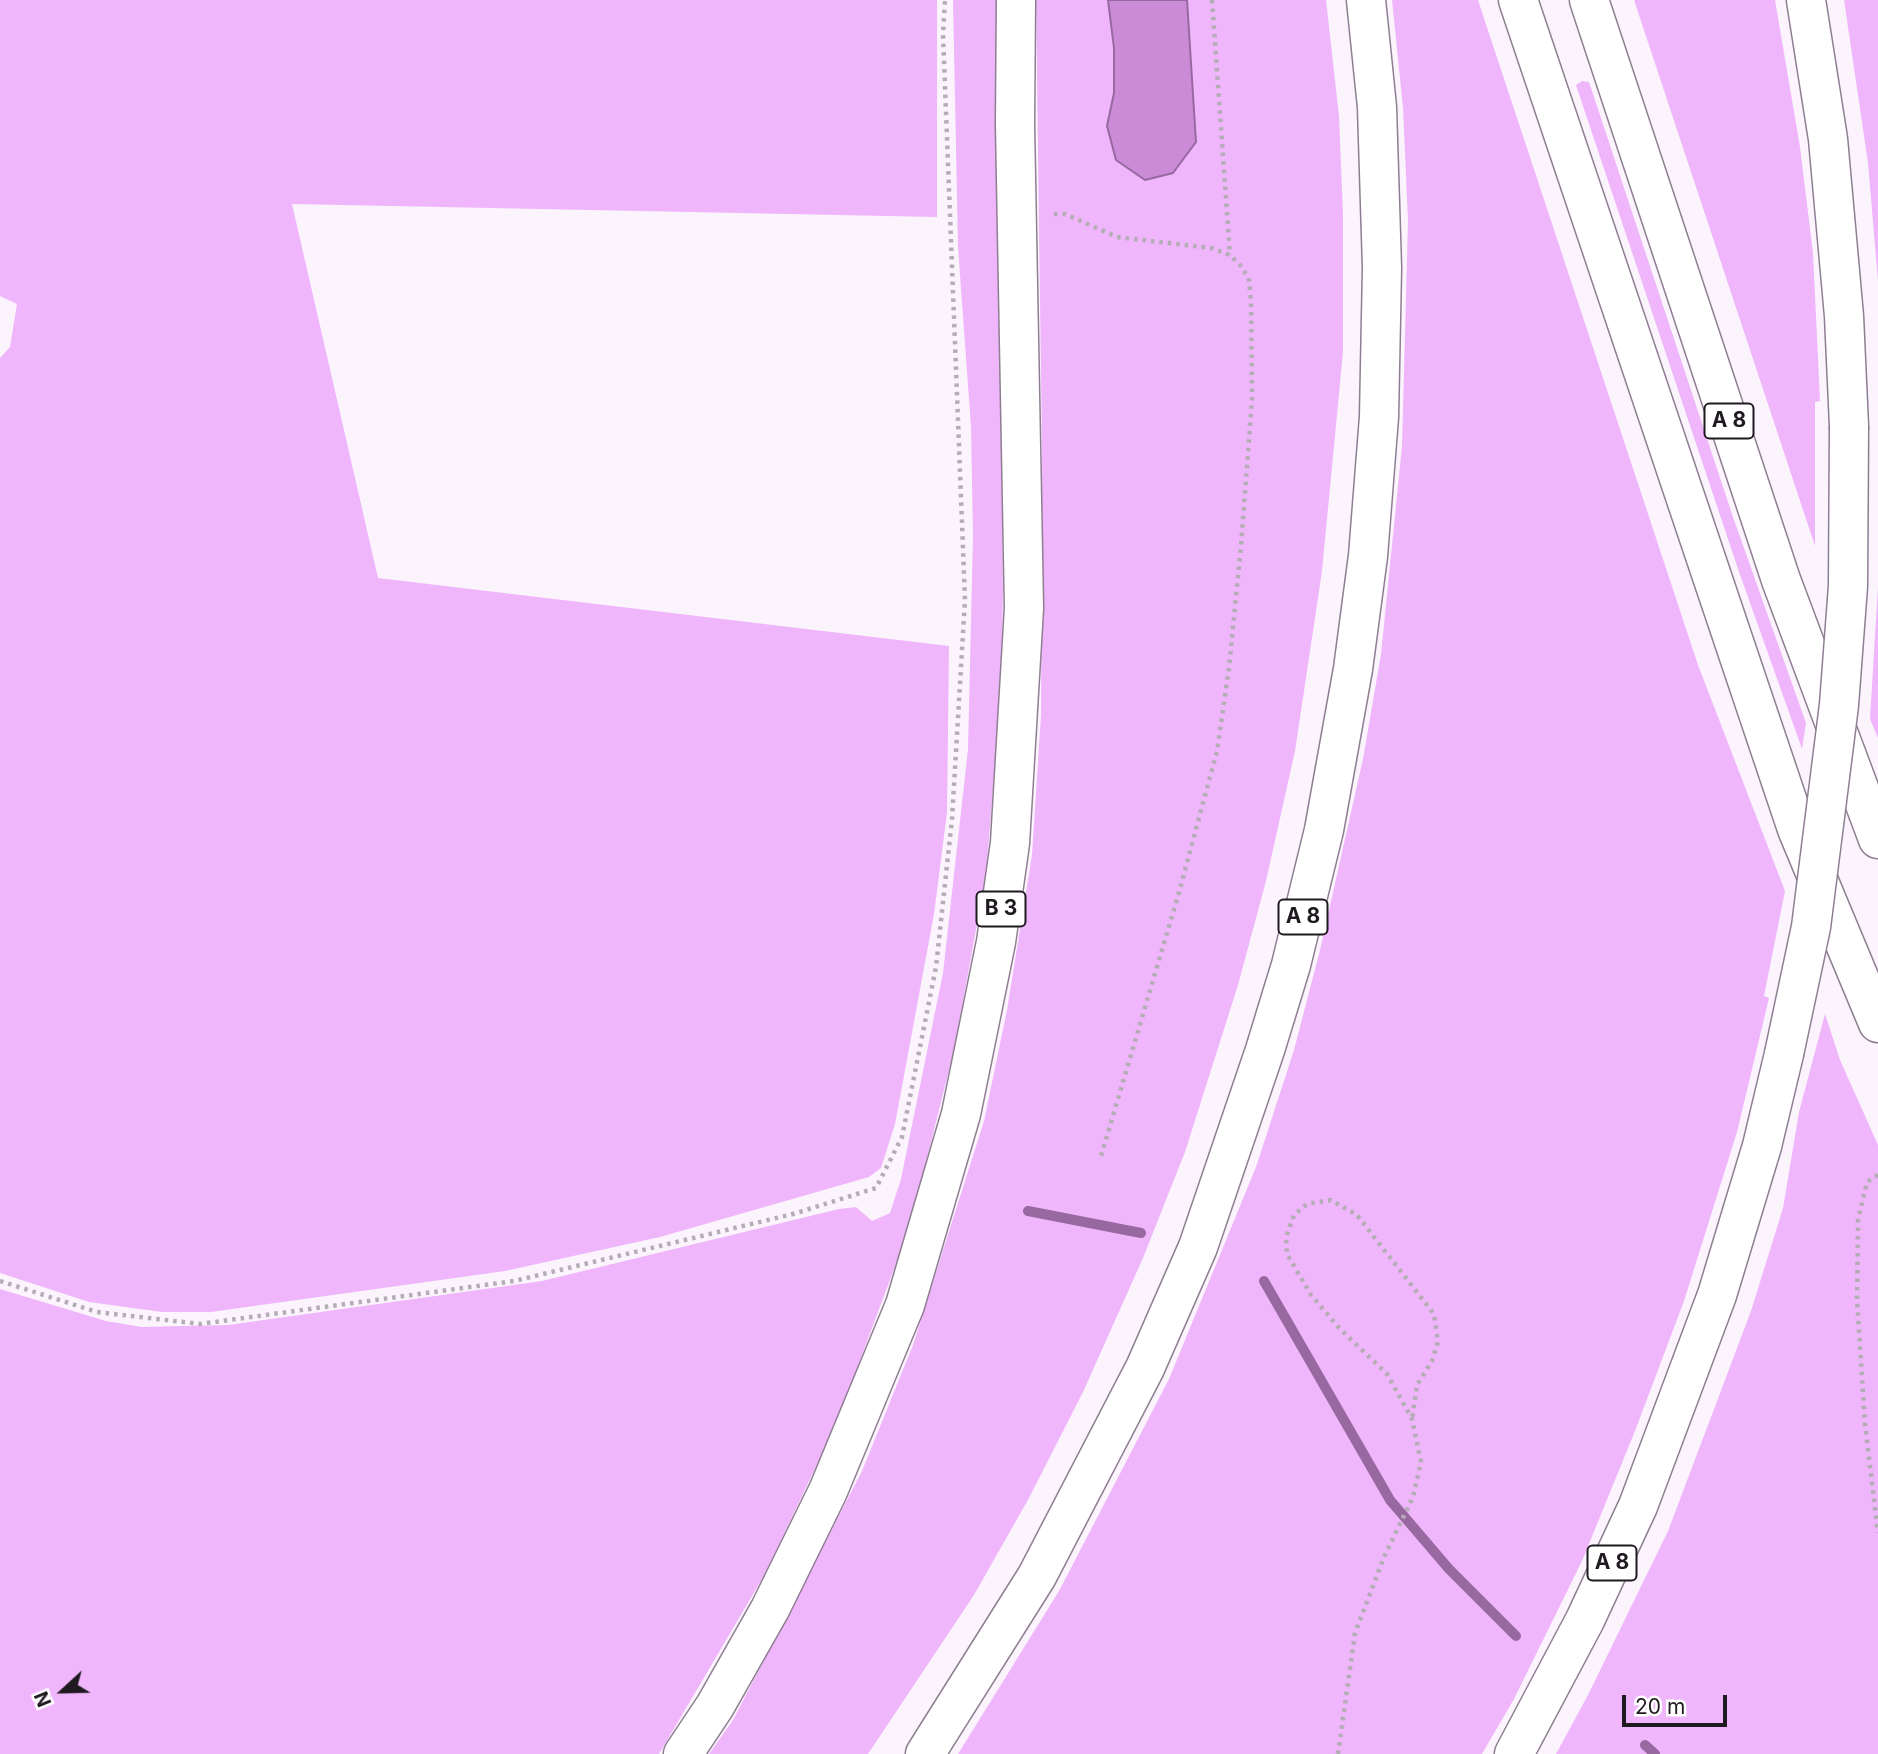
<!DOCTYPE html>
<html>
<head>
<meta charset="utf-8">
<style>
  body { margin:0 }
  #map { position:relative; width:1878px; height:1754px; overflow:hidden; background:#fbf4fd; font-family:Inter,sans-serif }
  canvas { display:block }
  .north { position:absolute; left:28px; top:1656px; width:70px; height:70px; -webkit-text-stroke:5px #fff; paint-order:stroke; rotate:248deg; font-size:19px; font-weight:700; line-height:28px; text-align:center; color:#1f1920 }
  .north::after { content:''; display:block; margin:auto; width:24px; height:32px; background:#1f1920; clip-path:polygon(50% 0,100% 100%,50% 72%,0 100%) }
  .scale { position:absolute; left:1622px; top:1695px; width:105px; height:32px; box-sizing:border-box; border:4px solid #1f1920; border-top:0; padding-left:9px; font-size:21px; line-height:24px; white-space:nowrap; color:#1f1920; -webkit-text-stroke:5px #fff; paint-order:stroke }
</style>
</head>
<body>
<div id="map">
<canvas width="1878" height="1754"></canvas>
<div class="north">N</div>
<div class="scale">20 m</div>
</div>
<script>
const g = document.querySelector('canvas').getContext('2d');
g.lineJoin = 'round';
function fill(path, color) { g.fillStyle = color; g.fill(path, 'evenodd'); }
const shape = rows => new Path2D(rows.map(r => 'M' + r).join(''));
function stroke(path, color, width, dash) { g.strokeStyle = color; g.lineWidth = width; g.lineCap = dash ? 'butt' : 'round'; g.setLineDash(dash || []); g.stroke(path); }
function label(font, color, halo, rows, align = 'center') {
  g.font = font + ' Inter,sans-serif'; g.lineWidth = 7; g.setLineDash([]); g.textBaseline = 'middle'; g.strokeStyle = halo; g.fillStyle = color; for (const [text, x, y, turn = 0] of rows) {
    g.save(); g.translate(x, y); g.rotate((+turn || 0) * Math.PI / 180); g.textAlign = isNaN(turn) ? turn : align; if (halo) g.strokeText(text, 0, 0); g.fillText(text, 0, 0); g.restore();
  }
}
const green = shape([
  [0,0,937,0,937,217,292,204,378,578,949,646,947,813,934,914,895,1124,881,1168,869,1177,660,1237,505,1271,211,1312,162,1312,89,1302,0,1273,0,358,10,347,17,304,0,296],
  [953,0,996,0,1003,593,1001,689,986,875,954,1050,910,1226,837,1422,765,1574,659,1754,0,1754,0,1289,106,1321,142,1327,228,1325,542,1281,839,1209,856,1207,872,1221,890,1213,901,1179,943,973,968,749,973,535,971,427,958,247],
  [1036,0,1326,0,1339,116,1343,214,1343,352,1322,571,1295,751,1266,881,1238,985,1185,1152,1143,1258,1083,1392,1029,1498,974,1595,868,1754,709,1754,733,1720,862,1471,913,1345,984,1121,1007,1010,1032,855,1041,715,1042,450],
  [1392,0,1478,0,1698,665,1785,891,1764,996,1769,998,1737,1132,1684,1301,1635,1431,1582,1561,1514,1699,1482,1754,958,1754,1059,1591,1169,1379,1256,1167,1294,1050,1320,950,1363,759,1381,654,1402,446,1408,221,1403,108],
  [1634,0,1775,0,1800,147,1813,253,1820,401,1815,402,1815,546],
  [1844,0,1878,0,1878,281,1868,163],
  [1582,81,1589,82,1733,517,1806,723,1802,749,1738,569,1576,85],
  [1878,586,1878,738,1870,719],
  [1825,1014,1840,1060,1878,1145,1878,1754,1556,1754,1588,1695,1668,1531,1751,1311,1783,1208,1799,1112]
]);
const water = shape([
  [1108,0,1187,0,1196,142,1173,173,1145,180,1116,160,1107,126,1114,93,1114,48,1108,0]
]);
const stream = shape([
  [1028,1211,1141,1233],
  [1264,1281,1390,1500,1449,1569,1516,1636],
  [1645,1745,1655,1754]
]);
const path = shape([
  [1212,0,1230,255],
  [1054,214,1065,214,1117,237,1211,248,1230,255,1242,267,1249,280,1251,301,1252,400,1241,546,1229,668,1217,751,1178,896,1101,1156],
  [1878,1175,1867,1182,1858,1220,1857,1299,1865,1424,1878,1533],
  [0,1281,97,1312,200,1324,514,1281,793,1214,876,1188,902,1137,936,967,952,819,965,600,943,35,945,0],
  [1338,1754,1355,1633,1384,1557,1413,1497,1421,1462,1412,1419,1387,1374,1341,1330,1311,1295,1287,1254,1286,1237,1294,1215,1307,1204,1331,1200,1357,1215,1434,1314,1438,1342,1432,1361,1417,1385,1412,1419]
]);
const major = shape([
  [683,1754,715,1706,770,1609,828,1491,905,1305,961,1114,996,942,1010,843,1024,608,1015,124,1016,0]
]);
const highway = shape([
  [1518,0,1797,829,1878,1023],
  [1589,0,1781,580,1878,839],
  [1806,0,1828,139,1844,316,1849,426],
  [925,1754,1037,1576,1145,1368,1198,1247,1265,1050,1291,965,1324,830,1353,669,1368,556,1379,417,1382,268,1377,107,1366,0],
  [1514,1754,1585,1620,1638,1506,1717,1295,1762,1146,1784,1054]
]);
const highwayBridge = shape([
  [1784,1054,1811,927,1839,705,1848,586,1849,426]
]);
const shields = [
  [1729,421,49],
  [1001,909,49],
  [1303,917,49],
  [1612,1563,49]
];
const shieldNames = [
  ["A 8",1729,421],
  ["B 3",1001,909],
  ["A 8",1303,917],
  ["A 8",1612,1563]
];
fill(green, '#f0b6fb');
fill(water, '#cb8bd7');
stroke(water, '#9769a0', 2);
stroke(stream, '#9769a0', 10);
stroke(major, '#8e7e91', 41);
stroke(highway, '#8e7e91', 41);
stroke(path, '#b4adb5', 4.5, [3.5, 5]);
stroke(major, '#fff', 38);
stroke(highway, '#fff', 38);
stroke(highwayBridge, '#8e7e91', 41, []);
stroke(highwayBridge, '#fff', 38);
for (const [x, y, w] of shields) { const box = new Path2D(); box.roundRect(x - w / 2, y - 17.5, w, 35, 5); g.fillStyle = '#fff'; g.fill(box); stroke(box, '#1f1920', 2); }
label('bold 21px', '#1f1920', null, shieldNames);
</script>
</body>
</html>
